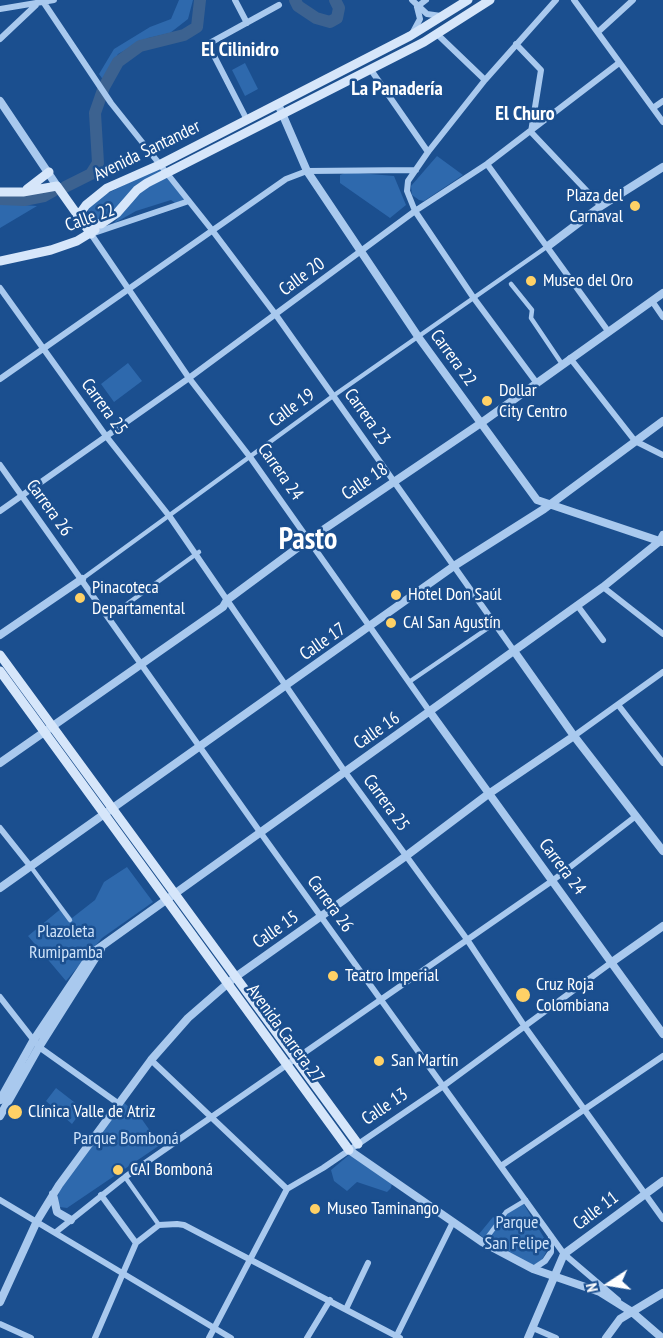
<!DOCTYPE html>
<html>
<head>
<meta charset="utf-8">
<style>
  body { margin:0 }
  #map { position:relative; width:663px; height:1338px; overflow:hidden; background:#1b4f8f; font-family:"PT Sans Narrow",sans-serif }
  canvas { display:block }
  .north { position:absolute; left:579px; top:1254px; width:60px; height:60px; -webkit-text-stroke:4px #1b4f8f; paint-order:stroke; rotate:258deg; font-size:16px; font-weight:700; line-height:24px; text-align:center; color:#fff }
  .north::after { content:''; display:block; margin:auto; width:21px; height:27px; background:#fff; clip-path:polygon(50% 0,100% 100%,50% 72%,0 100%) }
</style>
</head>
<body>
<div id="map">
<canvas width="663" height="1338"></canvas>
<div class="north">N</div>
</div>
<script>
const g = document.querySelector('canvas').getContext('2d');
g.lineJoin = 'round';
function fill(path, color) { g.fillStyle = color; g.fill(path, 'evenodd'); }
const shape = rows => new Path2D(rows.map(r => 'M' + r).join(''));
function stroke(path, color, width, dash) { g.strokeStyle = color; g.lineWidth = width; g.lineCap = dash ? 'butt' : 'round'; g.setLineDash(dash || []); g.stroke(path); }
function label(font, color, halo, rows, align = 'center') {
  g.font = font + ' "PT Sans Narrow",sans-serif'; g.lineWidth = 5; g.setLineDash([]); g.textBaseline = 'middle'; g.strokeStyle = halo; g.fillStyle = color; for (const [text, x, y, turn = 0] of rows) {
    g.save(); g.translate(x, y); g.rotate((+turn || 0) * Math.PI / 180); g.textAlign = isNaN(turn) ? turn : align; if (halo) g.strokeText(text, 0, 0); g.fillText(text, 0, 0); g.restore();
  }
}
const green = shape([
  [179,0,193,0,188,19,170,33,148,38,118,54,104,81,99,74,114,49,150,27,171,19],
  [245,63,258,89,245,96,232,70],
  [437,156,463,175,424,201,419,200,412,195,411,186],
  [158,168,164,173,105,219,93,221,89,218,88,208,100,197],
  [347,172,394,176,406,205,390,218,340,183,340,175],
  [167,177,186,199,175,203,171,200,136,211,113,224,139,192],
  [0,204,9,204,37,206,0,228],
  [128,363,142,381,114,402,101,384],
  [127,867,153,902,102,938,66,981,28,936,63,907,72,918,95,900,104,882],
  [56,1088,83,1109,72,1124,46,1101],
  [122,1101,141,1118,160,1145,67,1208,60,1207,57,1201,59,1191],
  [349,1155,366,1162,392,1183,391,1188,387,1192,357,1182,347,1191,334,1181,331,1170],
  [523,1203,549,1246,542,1260,532,1266,492,1244,479,1234,493,1217,498,1221,505,1212]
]);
const river = shape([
  [295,0,298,6,316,18,330,22,337,18,339,8,335,0],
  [65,187,91,174,98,163,95,113,104,87,118,62,140,46,184,35,197,27,200,0],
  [0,199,24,200,44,196,53,191]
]);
const pedestrian = shape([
  [511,284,532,310,531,318,562,364],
  [82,579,333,396,548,246],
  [109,617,199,552],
  [409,682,494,624],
  [31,867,70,920],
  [125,1177,159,1225],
  [483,1243,506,1212,526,1200]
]);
const minor = shape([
  [235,0,247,23],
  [412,0,427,14,441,16],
  [574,0,663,122],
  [44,3,111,103,212,230,276,315,514,651],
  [417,7,426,0],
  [0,9,54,0],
  [413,32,420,19,417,7],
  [598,32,633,0],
  [437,34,485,80],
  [0,39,36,5],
  [516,44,541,70,531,132,601,206],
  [371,70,428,152],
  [653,108,663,101],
  [247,120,208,44,279,5],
  [487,164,608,331],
  [189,201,91,234,189,378,250,457,430,712],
  [0,288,106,436,170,517,345,772,466,938,525,1027,663,1219],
  [652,301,663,317],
  [570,358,635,441,663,455],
  [0,379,286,179,307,171,416,170],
  [536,382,473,297,415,211,407,191,408,181,428,152,485,80,556,0],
  [0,465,260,832,564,1254,618,1300],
  [0,511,189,378,415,211,487,164,619,63],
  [603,587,663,634],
  [577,605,603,640],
  [619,706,663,763],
  [574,736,663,672],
  [0,828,31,867],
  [0,997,39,1047,119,1104],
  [151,1060,287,1189],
  [501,1166,663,1056],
  [101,1195,136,1243],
  [0,1200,231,1338],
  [56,1232,125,1177,552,881,636,816],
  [533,1269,545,1261,551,1252,551,1236],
  [346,1309,368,1263],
  [0,1324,31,1338],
  [533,1328,556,1338],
  [396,1337,453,1222],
  [95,1338,136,1243,159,1225,177,1224,184,1225,400,1338],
  [209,1338,287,1189,323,1168,442,1087,612,962],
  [307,1338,330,1300]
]);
const tertiary = shape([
  [0,101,57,186],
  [278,104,307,171,419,338,537,500,662,542],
  [548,246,601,206,663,167],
  [0,635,82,579],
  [514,651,574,736,663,851],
  [430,712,663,1034],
  [0,763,223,607,227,600,308,540,481,423,663,293],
  [0,888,454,566,544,509,663,421],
  [612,962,663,926],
  [0,1100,33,1041,92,953,603,587,660,541,663,535],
  [0,1116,39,1047,101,949],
  [349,1150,482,1242,533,1269,600,1292,632,1312,662,1338],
  [53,1194,57,1212,71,1220],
  [0,1302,37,1221,59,1185,151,1060,188,1018,234,978,406,856,487,795,574,736],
  [528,1338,564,1254,663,1181],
  [606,1338,620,1319,663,1293]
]);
const secondary = shape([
  [468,0,410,36,159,165,107,188,86,205,81,212,81,222,101,224,117,213,137,190,147,183,424,42,490,0],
  [27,189,49,172],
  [0,192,23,192,57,186,91,234],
  [0,261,51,250,77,241,95,230],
  [0,655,358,1144],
  [0,671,349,1150]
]);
const markers = [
  [635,206,6,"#ffd166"],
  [531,281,6,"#ffd166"],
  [487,401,6,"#ffd166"],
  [396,595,6,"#ffd166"],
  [80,598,6,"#ffd166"],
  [391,623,6,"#ffd166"],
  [333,976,6,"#ffd166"],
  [523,995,8,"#ffd166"],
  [379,1061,6,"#ffd166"],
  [15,1112,8,"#ffd166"],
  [118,1170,6,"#ffd166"],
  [315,1209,6,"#ffd166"]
];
const streetNames = [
  ["Avenida Santander",147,151,-26],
  ["Calle 22",90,218,-20],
  ["Calle 20",302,277,-36],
  ["Carrera 22",453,358,54],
  ["Carrera 25",104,407,54],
  ["Calle 19",292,408,-36],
  ["Carrera 23",367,417,54],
  ["Carrera 24",280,472,55],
  ["Calle 18",365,482,-34],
  ["Carrera 26",49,508,54],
  ["Calle 17",323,642,-35],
  ["Calle 16",377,731,-35],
  ["Carrera 25",386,803,54],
  ["Carrera 24",562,867,53],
  ["Carrera 26",330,904,54],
  ["Calle 15",276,930,-35],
  ["Avenida Carrera 27",285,1034,54],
  ["Calle 13",385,1107,-34],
  ["Calle 11",596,1211,-37]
];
const poiNames = [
  ["Plaza del",623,196,"right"],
  ["Carnaval",623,217,"right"],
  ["Museo del Oro",543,281],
  ["Dollar",499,391],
  ["City Centro",499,412],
  ["Pinacoteca",92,588],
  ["Departamental",92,609],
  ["Hotel Don Saúl",408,595],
  ["CAI San Agustín",403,623],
  ["Teatro Imperial",345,976],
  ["Cruz Roja",536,985],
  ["Colombiana",536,1006],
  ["San Martín",391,1061],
  ["Clínica Valle de Atriz",28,1112],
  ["CAI Bomboná",130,1170],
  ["Museo Taminango",327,1209]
];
const parkNames = [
  ["Plazoleta",66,932],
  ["Rumipamba",66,953],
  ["Parque Bomboná",126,1139],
  ["Parque",517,1223],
  ["San Felipe",517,1244]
];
const neighbourhoodNames = [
  ["El Cilinidro",240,50],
  ["La Panadería",397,89],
  ["El Churo",525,114]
];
const townNames = [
  ["Pasto",308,540]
];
fill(green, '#2e69ad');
stroke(river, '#3c6290', 12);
stroke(pedestrian, '#a9c9ee', 4.5);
stroke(minor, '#a9c9ee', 6);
stroke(tertiary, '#a9c9ee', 8);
stroke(secondary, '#d6e6fa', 9);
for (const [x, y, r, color] of markers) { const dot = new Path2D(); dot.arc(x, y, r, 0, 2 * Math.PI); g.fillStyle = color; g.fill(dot); stroke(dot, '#1b4f8f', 2); }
label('18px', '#fff', '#1b4f8f', streetNames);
label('18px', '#fff', '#1b4f8f', poiNames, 'left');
label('18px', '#cfe3fa', '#1b4f8f', parkNames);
label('bold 20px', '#fff', '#1b4f8f', neighbourhoodNames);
label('bold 30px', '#fff', '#1b4f8f', townNames);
</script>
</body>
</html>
